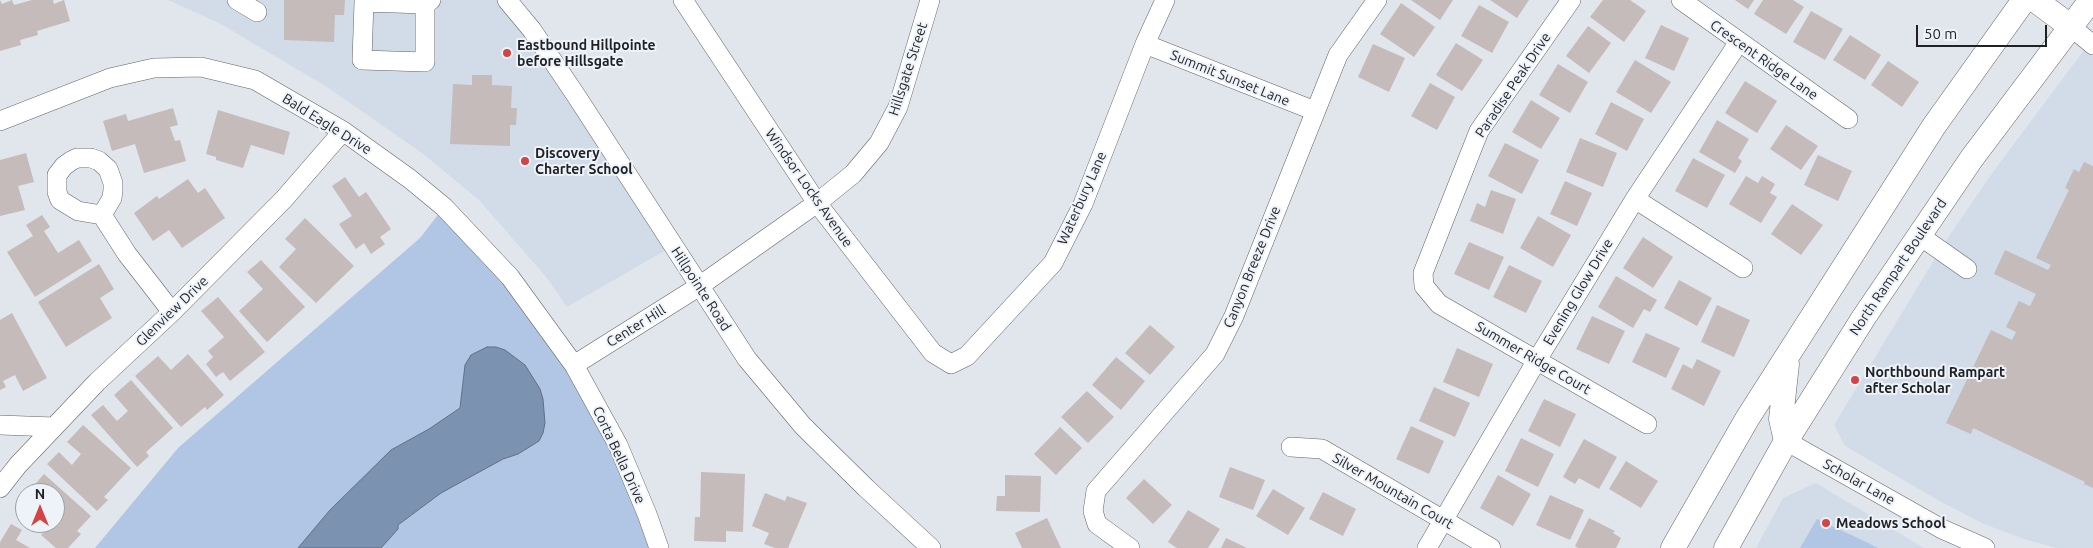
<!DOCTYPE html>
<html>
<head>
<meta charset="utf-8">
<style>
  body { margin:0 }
  #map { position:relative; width:2093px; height:548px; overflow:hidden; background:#e1e6ec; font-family:Ubuntu,sans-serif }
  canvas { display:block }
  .north { position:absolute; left:15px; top:483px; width:50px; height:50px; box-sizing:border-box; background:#eef3fa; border:1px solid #9b9fa4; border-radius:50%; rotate:0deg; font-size:14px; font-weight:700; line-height:20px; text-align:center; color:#1f2123 }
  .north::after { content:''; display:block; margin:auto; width:18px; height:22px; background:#d34444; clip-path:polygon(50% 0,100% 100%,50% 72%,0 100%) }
  .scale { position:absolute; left:1916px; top:25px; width:131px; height:22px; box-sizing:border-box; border:2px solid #1f2123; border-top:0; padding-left:6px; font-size:15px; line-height:18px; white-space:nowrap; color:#1f2123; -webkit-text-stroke:4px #eef3fa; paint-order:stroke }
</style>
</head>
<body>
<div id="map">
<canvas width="2093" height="548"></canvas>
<div class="north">N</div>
<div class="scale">50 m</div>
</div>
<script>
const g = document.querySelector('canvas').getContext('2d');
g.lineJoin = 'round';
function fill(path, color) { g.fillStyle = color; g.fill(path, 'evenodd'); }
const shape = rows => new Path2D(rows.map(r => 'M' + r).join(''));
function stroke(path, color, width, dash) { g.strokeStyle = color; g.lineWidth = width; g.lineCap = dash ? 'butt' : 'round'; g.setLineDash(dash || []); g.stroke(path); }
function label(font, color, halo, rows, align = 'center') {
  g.font = font + ' Ubuntu,sans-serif'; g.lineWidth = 4; g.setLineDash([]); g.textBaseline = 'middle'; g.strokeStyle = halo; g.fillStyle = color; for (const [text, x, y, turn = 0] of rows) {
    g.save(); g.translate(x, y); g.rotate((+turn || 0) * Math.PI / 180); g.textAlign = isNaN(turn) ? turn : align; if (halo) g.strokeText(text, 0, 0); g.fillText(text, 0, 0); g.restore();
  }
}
const built = shape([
  [168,0,507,0,673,246,567,307,547,278,479,200,422,153,327,87,219,23],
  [2093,38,2093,548,2057,548,2027,540,1984,524,1943,503,1845,446,1834,425,1945,242,1993,172],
  [1816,483,1924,548,1756,548,1783,498]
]);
const green = shape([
  [444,207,574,365,659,548,95,548,178,448,420,238],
  [1817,519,1862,540,1878,548,1800,548]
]);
const water = shape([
  [487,347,496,347,505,350,525,365,540,389,543,399,545,423,543,433,539,441,518,454,503,459,441,493,398,525,398,529,381,548,298,548,330,510,391,450,429,429,460,408,465,365,471,355,487,347]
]);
const building = shape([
  [0,0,2,4,12,0,14,5,32,0,53,0,54,4,64,0,70,21,37,31,38,35,20,40,21,45,0,51],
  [284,0,345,0,344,15,335,15,334,42,284,40],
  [1411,0,1453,0,1440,20],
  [1490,0,1529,0,1517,18],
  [1603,0,1630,0,1646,11,1624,42,1590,17],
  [1735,0,1754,0,1748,9],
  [1763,0,1793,0,1804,7,1786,34,1754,14],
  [1401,3,1435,27,1414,57,1380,34],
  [1479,5,1509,22,1492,53,1461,36],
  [1811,11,1843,29,1825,60,1793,42],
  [1661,25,1689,38,1674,71,1645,58],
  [1588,26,1611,43,1589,73,1566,56],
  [1850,35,1881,55,1865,80,1833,60],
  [1456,43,1483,60,1462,91,1436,75],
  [1373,44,1405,58,1389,92,1358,77],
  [1635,60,1671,82,1651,113,1616,92],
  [1888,61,1919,82,1902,107,1871,85],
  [1558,64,1588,82,1570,113,1539,95],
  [472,75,492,75,492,85,512,86,511,108,517,108,516,125,510,125,510,146,450,144,453,84,472,85],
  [1745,81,1777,101,1757,133,1725,113],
  [1430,83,1455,97,1437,130,1411,116],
  [1531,100,1560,118,1541,149,1512,132],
  [1611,102,1644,119,1627,151,1595,134],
  [173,108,178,125,170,127,175,141,180,140,186,161,144,173,135,144,112,151,103,121,126,114,128,121],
  [218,110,290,132,284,155,251,145,243,168,216,160,216,157,206,154],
  [1717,120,1749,139,1738,158,1742,161,1735,173,1699,152],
  [1786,125,1818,146,1801,170,1770,149],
  [1580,138,1617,153,1603,187,1566,172],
  [1505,143,1539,160,1522,194,1488,176],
  [26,153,34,182,18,186,25,210,0,216,0,160],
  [1818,155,1852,171,1838,201,1804,185],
  [1693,158,1725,175,1707,208,1675,191],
  [2084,162,2093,166,2093,488,2084,484,2085,482,1973,428,1971,434,1946,423,1991,330,2012,340,2016,332,2006,327,2019,301,2030,306,2036,294,1994,274,2005,250,2048,270,2051,265,2036,258,2069,190,2065,188,2074,169,2079,172],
  [1746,176,1758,183,1762,176,1775,184,1770,193,1777,197,1761,223,1729,204],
  [345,177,359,197,366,192,391,229,380,237,385,244,371,254,364,243,356,249,339,224,352,216,332,186],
  [188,179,198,193,205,188,225,218,182,248,169,230,153,241,134,213,157,196,159,199],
  [1565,181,1592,193,1577,226,1550,214],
  [1491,190,1516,199,1503,234,1470,221,1477,203,1485,207],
  [1792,204,1823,225,1801,255,1771,234],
  [42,215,50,227,44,231,58,253,79,240,92,261,35,297,7,252,33,236,26,225],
  [1538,216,1571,235,1553,267,1520,248],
  [305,218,354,266,316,303,279,267,296,249,285,239],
  [1643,237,1673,257,1653,288,1623,268],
  [1469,242,1504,257,1489,290,1454,274],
  [261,260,305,307,267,342,239,311,263,289,247,272],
  [99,264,114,289,100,298,112,318,66,347,38,302],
  [1509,265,1542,281,1526,313,1493,297],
  [1616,276,1657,300,1650,312,1644,309,1633,328,1598,307],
  [1679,280,1712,298,1697,326,1664,308],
  [218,297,265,352,230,381,223,372,216,377,206,364,213,357,208,351,224,337,201,311],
  [1717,305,1750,320,1734,357,1701,342],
  [12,313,47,378,23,391,15,375,3,381,6,387,0,390,0,320],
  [1592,316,1625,331,1609,364,1576,349],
  [1150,325,1175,347,1150,375,1125,353],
  [1646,333,1680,348,1666,378,1632,362],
  [1457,348,1493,364,1479,397,1443,382],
  [188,354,224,395,207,410,205,407,181,427,135,376,158,356,171,370],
  [1116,357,1145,381,1121,410,1092,385],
  [1697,359,1721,371,1704,406,1671,389,1683,364,1692,369],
  [131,380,173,428,146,452,149,456,137,467,91,415,103,405,117,421,128,411,114,395],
  [1434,387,1470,403,1455,437,1419,421],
  [1087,391,1114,417,1088,443,1061,417],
  [1544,399,1576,414,1560,447,1528,431],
  [83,425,131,468,104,497,108,500,97,511,47,464,59,452,72,465,81,454,67,442],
  [1411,426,1444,441,1429,474,1396,459],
  [1060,427,1082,448,1056,475,1034,454],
  [1521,438,1554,454,1538,487,1505,471],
  [1584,439,1617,457,1599,489,1579,478,1575,484,1563,477],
  [1626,461,1658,481,1641,508,1609,489],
  [1230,467,1265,480,1253,510,1219,497],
  [701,472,745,474,743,532,726,531,726,542,694,541,695,517,700,517],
  [44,474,91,516,77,531,81,534,68,548,56,548,41,535,48,527,43,523,55,523,55,493,34,493,30,490],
  [1005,475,1041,476,1040,512,996,511,997,496,1005,496],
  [1498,475,1531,494,1513,526,1480,508],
  [1144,479,1172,505,1153,524,1126,498],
  [1273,489,1305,508,1288,535,1256,516],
  [1323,492,1356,509,1343,536,1309,519],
  [765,493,785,501,787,496,807,503,788,548,775,548,764,544,769,533,752,526],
  [1550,495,1584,510,1570,540,1536,525],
  [1188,510,1220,529,1208,548,1177,548,1168,542],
  [1047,518,1061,548,1022,548,1015,533],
  [1589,518,1615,531,1613,533,1621,538,1616,548,1578,548,1575,546],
  [11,524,22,530,16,540,30,548,0,548,0,542],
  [1226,538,1247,548,1221,548]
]);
const minor = shape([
  [237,0,257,12],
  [507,0,532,30,577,97,747,359,803,426,866,488,931,548],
  [683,0,817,203,933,353,951,364,967,356,1053,263,1083,204,1145,44,1165,0],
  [1571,0,1479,131,1423,273,1424,286,1439,304,1647,424],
  [1681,0,1848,119],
  [425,4,425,62,362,60,364,2,425,4,431,0],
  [2070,26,2093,45],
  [1145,44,1315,111],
  [0,121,110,78,154,68,201,67,255,80,343,131,410,179,444,207,510,277,574,365,618,445,647,514,659,548],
  [1635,199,1743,268],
  [102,215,112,198,113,190,113,183,108,169,99,161,91,158,77,158,71,161,64,166,57,175,57,192,60,200,78,211,102,215,127,254,172,312],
  [1920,236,1967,269],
  [574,365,698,287,817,203,853,174,879,143,898,107,930,0],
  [0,425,54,427],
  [1786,441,1942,529,1985,548],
  [1291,447,1322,449,1491,548],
  [0,488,18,465,97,382,172,312,284,199,343,131],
  [1130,548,1097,524,1093,511,1096,491,1215,354,1234,316,1338,55,1377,0],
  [1427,548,1537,360,1635,199,1739,42]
]);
const major = shape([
  [2035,0,2070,26],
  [1786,441,1781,419,1787,364],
  [1673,548,1747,419,1934,126,2024,0],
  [1726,548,1786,441,1864,317,1972,158,2091,0]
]);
const markers = [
  [507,53,5,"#d34444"],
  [525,161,5,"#d34444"],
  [1855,380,5,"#d34444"],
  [1826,523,5,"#d34444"]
];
const poiNames = [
  ["Eastbound Hillpointe",517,45],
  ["before Hillsgate",517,61],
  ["Discovery",535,153],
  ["Charter School",535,169],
  ["Northbound Rampart",1865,372],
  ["after Scholar",1865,388],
  ["Meadows School",1836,523]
];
const streetNames = [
  ["Crescent Ridge Lane",1764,60,35],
  ["Hillsgate Street",908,69,-72],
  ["Summit Sunset Lane",1230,78,22],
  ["Paradise Peak Drive",1513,85,-56],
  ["Bald Eagle Drive",327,124,32],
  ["Windsor Locks Avenue",809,188,55],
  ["Waterbury Lane",1082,198,-66],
  ["Canyon Breeze Drive",1252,267,-68],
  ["North Rampart Boulevard",1898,267,-56],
  ["Hillpointe Road",701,289,57],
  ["Evening Glow Drive",1578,292,-59],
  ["Glenview Drive",172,311,-44],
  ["Center Hill",636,326,-32],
  ["Summer Ridge Court",1533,358,30],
  ["Corta Bella Drive",619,455,65],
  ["Scholar Lane",1859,482,29],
  ["Silver Mountain Court",1393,491,30]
];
fill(built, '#d2dbe8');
fill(green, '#b1c6e5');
fill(water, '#7c92b1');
stroke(water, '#607086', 1);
fill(building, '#c4bbba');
stroke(minor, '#606469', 20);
stroke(major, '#606469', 25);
stroke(minor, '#fff', 19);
stroke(major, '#fff', 24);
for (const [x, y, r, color] of markers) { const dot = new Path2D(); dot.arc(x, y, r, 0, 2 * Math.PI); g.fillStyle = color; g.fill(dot); stroke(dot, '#eef3fa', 2); }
label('bold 14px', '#1f2123', '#eef3fa', poiNames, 'left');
label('14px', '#1f2123', '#eef3fa', streetNames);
</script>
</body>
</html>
